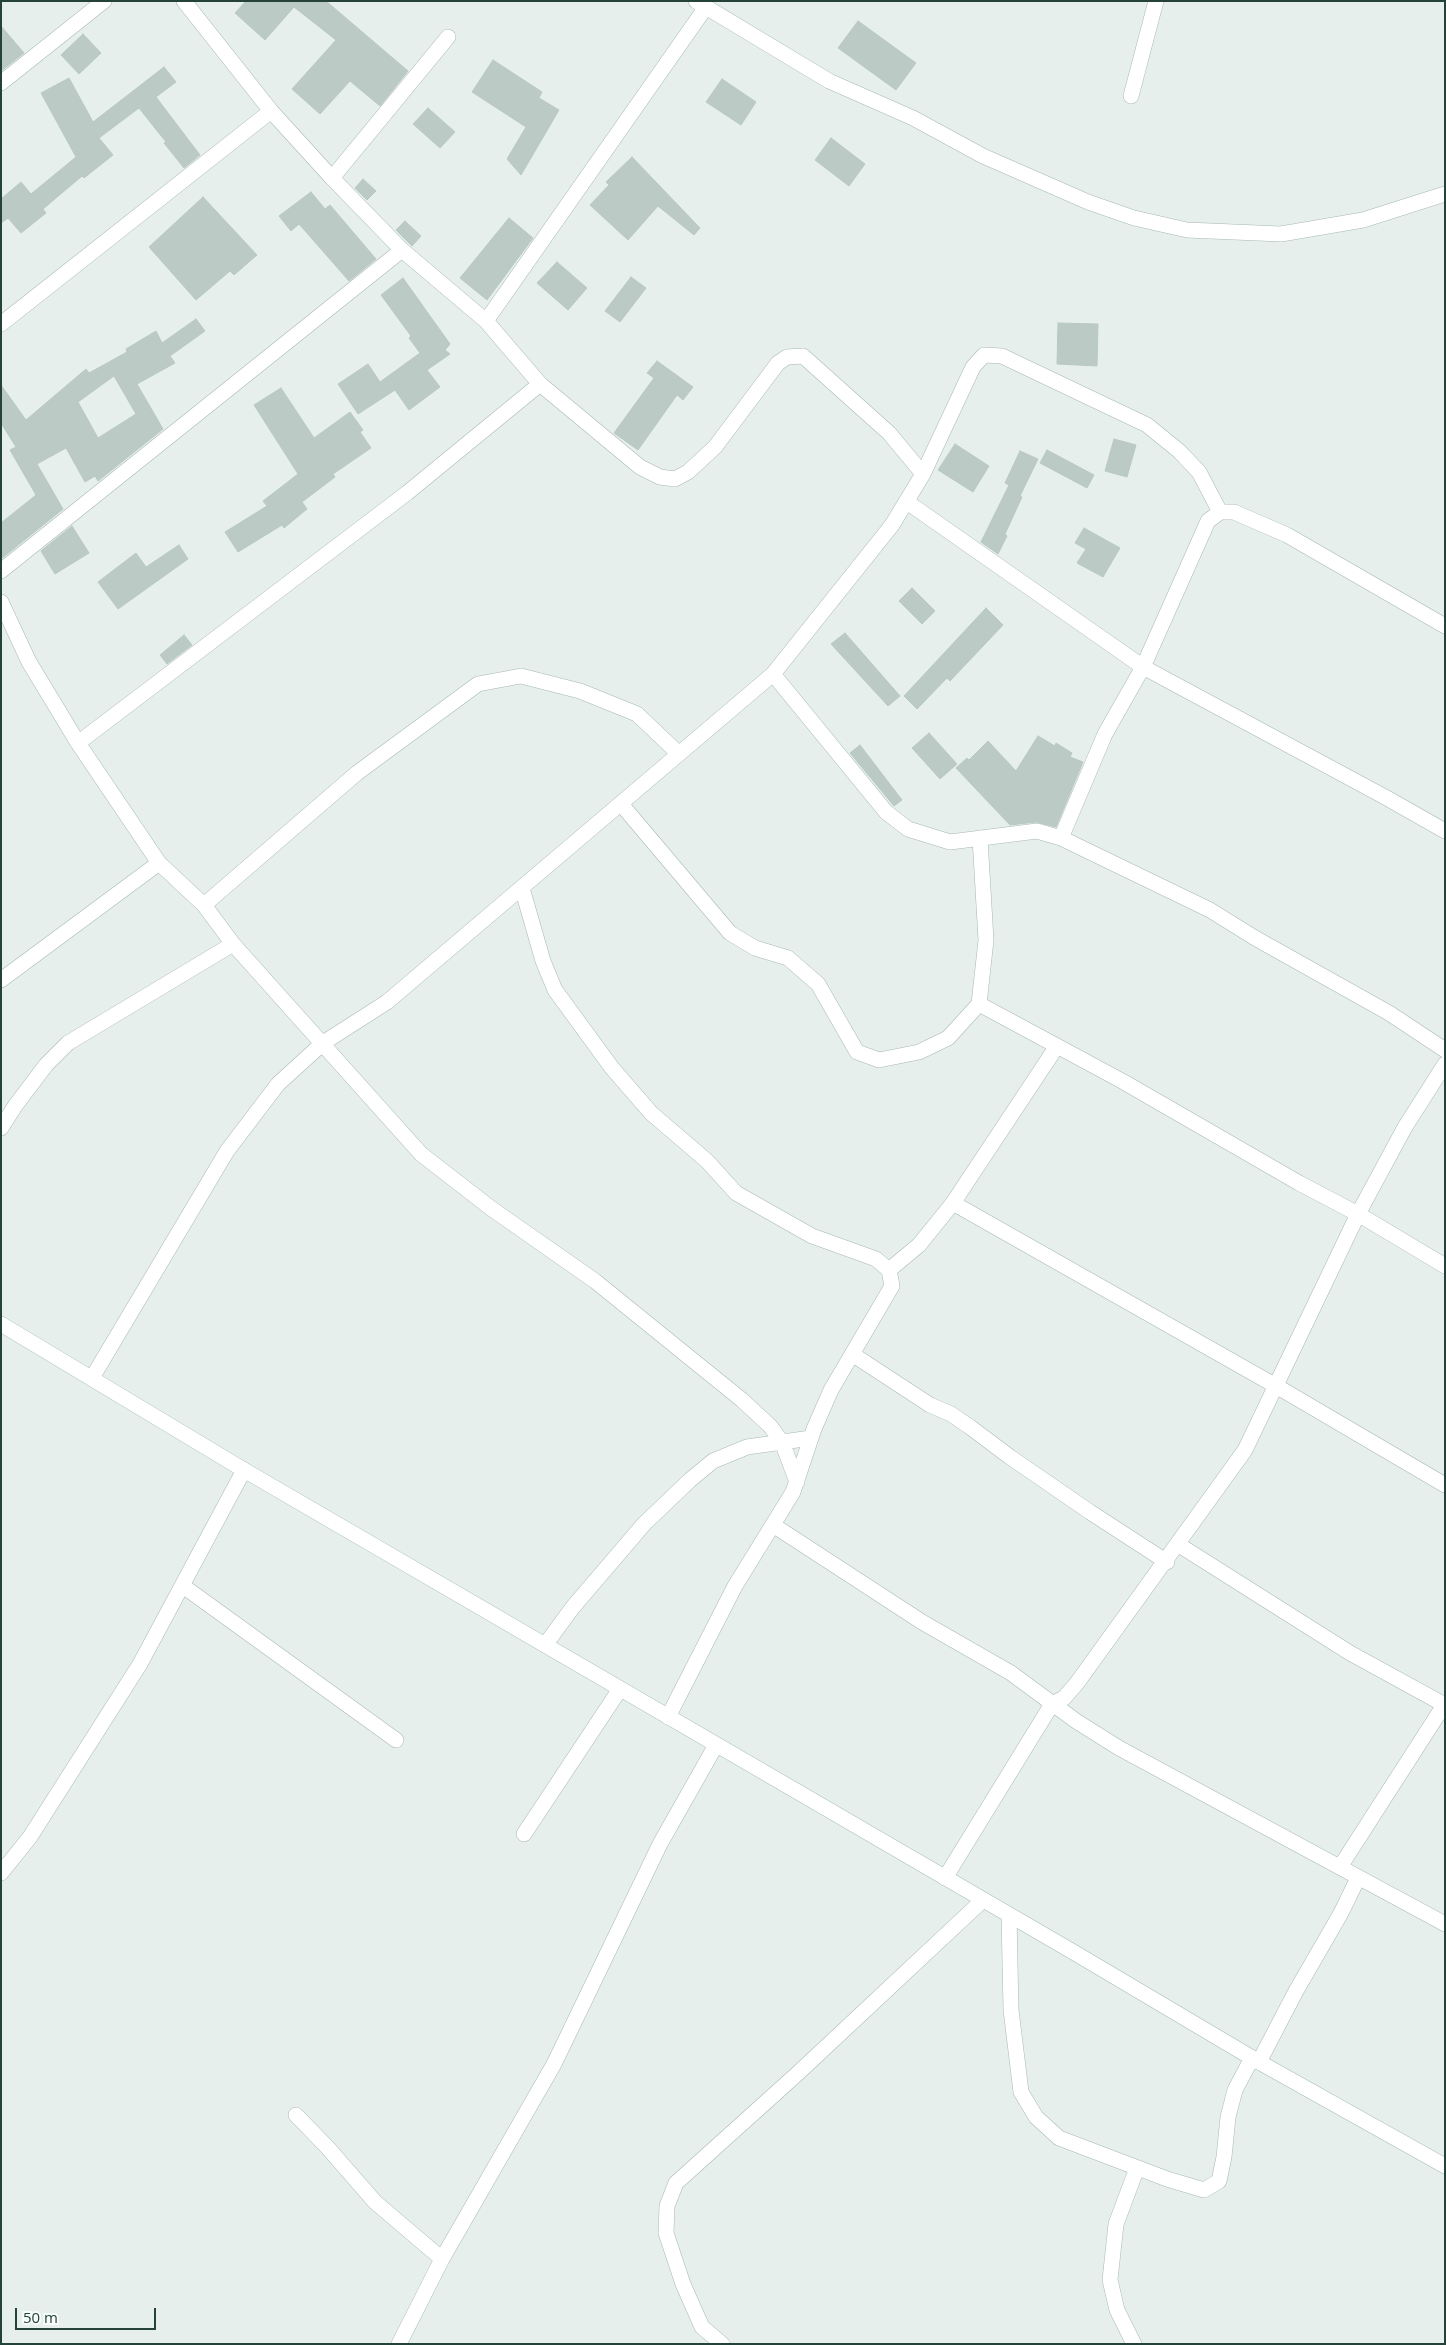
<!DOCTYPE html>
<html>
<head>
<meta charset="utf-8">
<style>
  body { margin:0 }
  #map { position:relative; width:1446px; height:2345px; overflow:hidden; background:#e6efeb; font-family:"Open Sans",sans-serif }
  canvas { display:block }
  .frame { position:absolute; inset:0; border:2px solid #24423a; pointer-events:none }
  .scale { position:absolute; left:15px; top:2308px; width:141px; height:22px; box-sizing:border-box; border:2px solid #24423a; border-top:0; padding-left:6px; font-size:15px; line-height:18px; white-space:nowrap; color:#24423a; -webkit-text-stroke:4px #f7fbf9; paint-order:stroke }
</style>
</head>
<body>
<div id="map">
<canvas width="1446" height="2345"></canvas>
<div class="frame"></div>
<div class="scale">50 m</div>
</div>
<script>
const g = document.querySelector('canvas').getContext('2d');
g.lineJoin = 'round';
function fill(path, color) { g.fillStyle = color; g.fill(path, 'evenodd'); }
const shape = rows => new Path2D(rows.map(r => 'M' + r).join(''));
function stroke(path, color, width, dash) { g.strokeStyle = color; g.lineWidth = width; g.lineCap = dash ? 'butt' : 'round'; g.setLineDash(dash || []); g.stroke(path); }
const building = shape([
  [246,1,326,1,408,71,380,106,350,81,320,114,292,89,336,40,294,7,265,40,235,13,246,1],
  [858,21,916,63,896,90,838,48,858,21],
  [1,26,24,53,1,71,1,26],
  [83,34,101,53,79,74,61,55,83,34],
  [493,60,542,92,539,98,559,110,521,175,507,159,526,127,472,92,493,60],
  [164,67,176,82,156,97,200,155,184,168,164,143,166,142,139,108,99,138,113,155,84,178,82,176,43,209,46,213,21,233,8,218,1,223,1,199,21,182,31,194,76,157,41,93,69,78,93,122,164,67],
  [722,79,756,102,741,125,706,102,722,79],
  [428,108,455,132,440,148,413,124,428,108],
  [831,138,865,164,849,186,815,160,831,138],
  [632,157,700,228,694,235,658,206,628,240,590,205,609,185,606,182,632,157],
  [363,179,376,191,367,200,355,188,363,179],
  [311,192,325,209,330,205,376,259,349,281,299,224,291,231,279,216,311,192],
  [203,197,257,255,234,275,230,271,196,300,149,247,203,197],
  [509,218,533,238,487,300,460,278,509,218],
  [405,221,421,236,412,246,396,230,405,221],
  [557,262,587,288,568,310,537,283,557,262],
  [631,277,646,288,620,322,605,311,631,277],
  [403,278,450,344,445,350,450,354,427,370,440,387,409,410,395,390,358,414,338,384,368,364,380,382,420,353,409,338,411,336,381,295,403,278],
  [196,319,205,331,170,356,175,363,137,384,163,429,98,481,95,476,85,482,66,448,37,464,63,509,1,559,1,523,36,495,10,450,16,447,1,423,1,385,26,420,86,369,89,373,127,352,126,349,156,331,162,343,196,319],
  [114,376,136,414,98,438,78,402,114,376],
  [1058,323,1098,324,1097,366,1057,364,1058,323],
  [657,361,693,387,683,400,677,395,638,450,614,433,654,378,647,373,657,361],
  [281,388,314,438,350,412,363,430,360,432,371,448,333,474,335,477,302,502,307,509,284,528,282,525,238,552,225,532,267,506,263,501,298,474,254,405,281,388],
  [1114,439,1136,445,1127,477,1105,471,1114,439],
  [955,444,989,466,973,492,938,470,955,444],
  [1047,450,1094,475,1087,488,1040,463,1047,450],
  [1020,451,1038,459,1020,496,1022,497,1005,534,1007,536,998,554,981,542,1009,485,1005,483,1020,451],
  [72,526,89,553,55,574,41,551,72,526],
  [1084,528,1120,548,1103,577,1077,563,1086,549,1075,543,1084,528],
  [179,545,188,559,118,609,98,582,136,553,146,567,179,545],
  [912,588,935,611,922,624,899,601,912,588],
  [986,608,1003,625,950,681,947,678,917,709,904,696,986,608],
  [845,633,900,696,888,706,831,644,845,633],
  [184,635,192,645,167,664,160,655,184,635],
  [929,733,957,764,940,779,912,748,929,733],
  [1038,736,1055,746,1056,743,1072,753,1070,757,1083,762,1056,827,1036,822,1010,825,956,768,967,758,969,760,988,741,1016,771,1038,736],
  [860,745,902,800,894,806,850,753,860,745]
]);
const street = shape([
  [696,1,829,81,913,118,983,156,1088,202,1134,218,1187,230,1281,234,1363,220,1445,194],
  [1,83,104,1],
  [1131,96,1156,1],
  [332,178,448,37],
  [486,321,706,7],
  [1,324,271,111],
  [923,474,973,367,984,355,1002,356,1147,425,1179,451,1199,472,1220,512],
  [907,502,1143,667,1385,797,1445,831],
  [1,571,402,250],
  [1,602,29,662,78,743,159,863,204,905,233,944,421,1154,492,1209,595,1281,742,1400,770,1426,782,1442,797,1482],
  [773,674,886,812,908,829,950,842,1037,831,1061,838,1210,910,1255,938,1389,1013,1445,1050],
  [78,743,407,493,540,384],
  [621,804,730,933,755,948,788,958,818,984,857,1052,879,1060,919,1052,948,1038,979,1004,986,940,980,838],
  [1061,838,1105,734,1143,667,1208,521,1220,512,1234,512,1287,535,1445,626],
  [522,888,543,961,555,990,612,1068,651,1113,707,1161,736,1193,812,1236,876,1259,889,1270,892,1286,831,1390,814,1429,793,1492,735,1586,668,1717],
  [204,905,357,773,478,684,521,676,580,691,637,714,679,754],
  [1,980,159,863],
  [979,1004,1122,1081,1299,1183,1358,1214,1445,1266],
  [1,1128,15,1106,46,1065,68,1043,233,944],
  [953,1203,1276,1386,1445,1485],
  [889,1270,919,1245,953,1203,1057,1046],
  [852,1354,930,1405,951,1414,970,1427,1010,1457,1090,1512,1167,1562],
  [92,1378,227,1151,278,1084,323,1043,387,1002,773,674,892,525,923,474,889,433,803,356,787,357,778,363,715,447,688,472,675,479,660,477,640,467,540,384,486,321,402,250,332,178,271,111,184,1],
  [773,1525,922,1622,1011,1673,1076,1721,1119,1748,1445,1924],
  [1179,1545,1350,1653,1445,1705],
  [183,1586,396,1740],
  [545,1645,573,1607,644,1524,690,1480,713,1461,747,1447,811,1438],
  [524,1834,620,1689],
  [1340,1867,1444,1705],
  [1,1873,30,1837,140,1664,244,1470],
  [945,1878,1052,1704,1064,1698,1077,1683,1245,1450,1358,1214,1405,1127,1445,1064],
  [1009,1915,1011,2010,1021,2092,1036,2117,1059,2138,1167,2179,1204,2190,1219,2181,1224,2157,1228,2117,1235,2090,1252,2058],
  [1259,2062,1296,1991,1341,1913,1358,1878],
  [296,2115,328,2148,375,2202,442,2259],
  [399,2344,442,2259,554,2064,660,1844,716,1745],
  [722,2344,702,2327,683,2284,666,2233,667,2206,676,2183,797,2074,983,1900],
  [1134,2344,1117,2310,1110,2280,1116,2224,1137,2168]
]);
const secondary = shape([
  [1,1324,244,1470,1075,1953,1259,2062,1445,2166]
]);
fill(building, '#bbcac4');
stroke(building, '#b8c9c2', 1);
stroke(street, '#a8b8b2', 16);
stroke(secondary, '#a4bbb3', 16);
stroke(street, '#fff', 15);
stroke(secondary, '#fff', 15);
</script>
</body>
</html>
